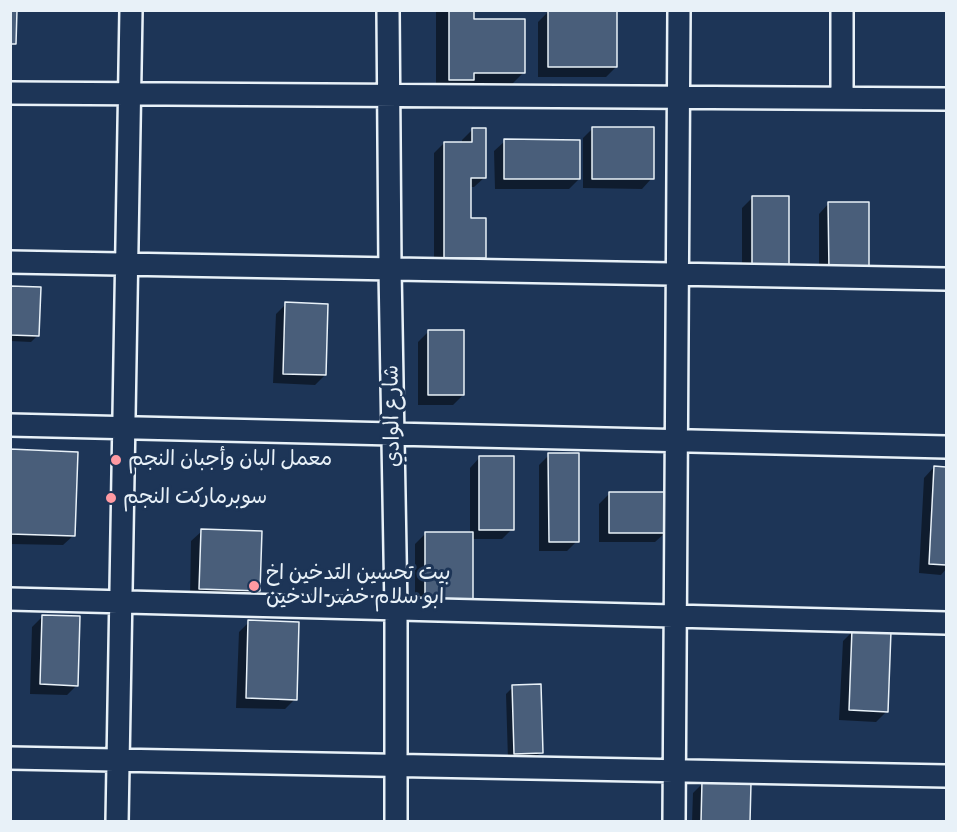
<!DOCTYPE html>
<html>
<head>
<meta charset="utf-8">
<style>
  body { margin:0 }
  #map { position:relative; width:957px; height:832px; overflow:hidden; background:#1d3557; font-family:Itim,sans-serif }
  canvas { display:block }
  .frame { position:absolute; inset:0; border:12px solid #e8f1f8; pointer-events:none }
</style>
</head>
<body>
<div id="map">
<canvas width="957" height="832"></canvas>
<div class="frame"></div>
</div>
<script>
const g = document.querySelector('canvas').getContext('2d');
g.lineJoin = 'round';
function fill(path, color) { g.fillStyle = color; g.fill(path, 'evenodd'); }
const shape = rows => new Path2D(rows.map(r => 'M' + r).join(''));
function stroke(path, color, width, dash) { g.strokeStyle = color; g.lineWidth = width; g.lineCap = dash ? 'butt' : 'round'; g.setLineDash(dash || []); g.stroke(path); }
function label(font, color, halo, rows, align = 'center') {
  g.font = font + ' Itim,"Playpen Sans Arabic",sans-serif'; g.lineWidth = 6; g.setLineDash([]); g.textBaseline = 'middle'; g.strokeStyle = halo; g.fillStyle = color; for (const [text, x, y, turn = 0] of rows) {
    g.save(); g.translate(x, y); g.rotate((+turn || 0) * Math.PI / 180); g.textAlign = isNaN(turn) ? turn : align; if (halo) g.strokeText(text, 0, 0); g.fillText(text, 0, 0); g.restore();
  }
}
const shadow = shape([
  [436,10,472,10,472,20,524,72,510,86,436,93],
  [548,12,616,67,606,77,538,77,538,22],
  [593,128,652,178,642,189,583,188,583,138],
  [472,130,485,177,474,187,469,187,470,219,485,257,475,268,434,267,434,153,444,143,462,143,462,140],
  [505,141,579,179,569,189,495,189,494,151],
  [752,198,788,268,742,279,742,208],
  [829,203,857,281,819,281,819,214],
  [10,288,38,335,31,342,10,341],
  [286,304,325,375,315,385,273,383,276,314],
  [428,332,463,395,453,405,418,405,418,342],
  [10,451,74,535,63,545,10,544],
  [549,455,577,541,567,551,539,551,539,465],
  [480,457,512,529,502,539,471,539,415,614,415,544,425,534,470,534,470,468],
  [934,467,946,468,946,569,941,575,919,573,924,478],
  [609,494,666,532,655,542,599,542,599,504],
  [202,531,259,590,248,600,190,598,191,541],
  [43,616,77,685,67,695,30,694,32,627],
  [249,622,295,699,285,709,236,708,239,632],
  [853,631,886,712,876,722,839,720,843,641],
  [513,687,541,752,534,759,508,760,506,694],
  [703,783,748,822,692,822,693,793]
]);
const building = shape([
  [10,10,17,10,16,44,10,44,10,10],
  [449,10,474,10,474,19,525,19,525,73,474,73,474,80,449,80,449,10],
  [548,10,617,10,617,67,548,67,548,10],
  [592,127,654,127,654,179,592,179,592,127],
  [472,128,486,128,486,178,471,178,471,218,486,218,486,258,444,258,444,142,472,142,472,128],
  [504,139,580,140,580,179,504,179,504,139],
  [752,196,789,196,789,269,752,269,752,196],
  [828,202,869,202,869,271,829,271,828,202],
  [10,286,41,287,39,336,10,335,10,286],
  [285,302,328,304,326,375,283,374,285,302],
  [428,330,464,330,464,395,428,395,428,330],
  [10,449,78,452,75,536,10,534,10,449],
  [548,453,579,453,579,542,549,542,548,453],
  [479,456,514,456,514,530,479,530,479,456],
  [934,466,946,467,946,565,929,564,934,466],
  [609,492,667,492,667,533,609,533,609,492],
  [201,529,262,531,260,591,199,589,201,529],
  [425,532,473,532,473,604,425,604,425,532],
  [42,615,80,616,78,686,40,684,42,615],
  [248,620,299,622,297,700,246,698,248,620],
  [852,629,891,631,888,712,849,710,852,629],
  [541,684,543,753,514,754,512,685,541,684],
  [702,781,751,783,750,822,701,822,702,781]
]);
const minor = shape([
  [388,10,390,269,396,609,396,822],
  [842,10,842,98],
  [10,93,946,99],
  [10,262,946,279],
  [10,425,946,447],
  [10,599,946,623],
  [10,758,946,776],
  [117,822,131,10],
  [674,822,679,10]
]);
const markers = [
  [116,460,6,"#ff9aa2"],
  [111,498,6,"#ff9aa2"],
  [254,586,6,"#ff9aa2"]
];
const streetNames = [
  ["شارع الوادي",393,416,-91]
];
const poiNames = [
  ["معمل البان وأجبان النجم",128,460],
  ["سوبرماركت النجم",123,498],
  ["بيت تحسين التدخين اخ",266,574],
  ["ابو سلام خضر الدخين",266,598]
];
fill(shadow, '#0007');
fill(building, '#495e7a');
stroke(building, '#e8f1f8', 1.5);
stroke(minor, '#e8f1f8', 26);
stroke(minor, '#1d3557', 21);
for (const [x, y, r, color] of markers) { const dot = new Path2D(); dot.arc(x, y, r, 0, 2 * Math.PI); g.fillStyle = color; g.fill(dot); stroke(dot, '#1d3557', 2); }
label('21px', '#e8f1f8', '#1d3557', streetNames);
label('21px', '#e8f1f8', '#1d3557', poiNames, 'left');
</script>
</body>
</html>
